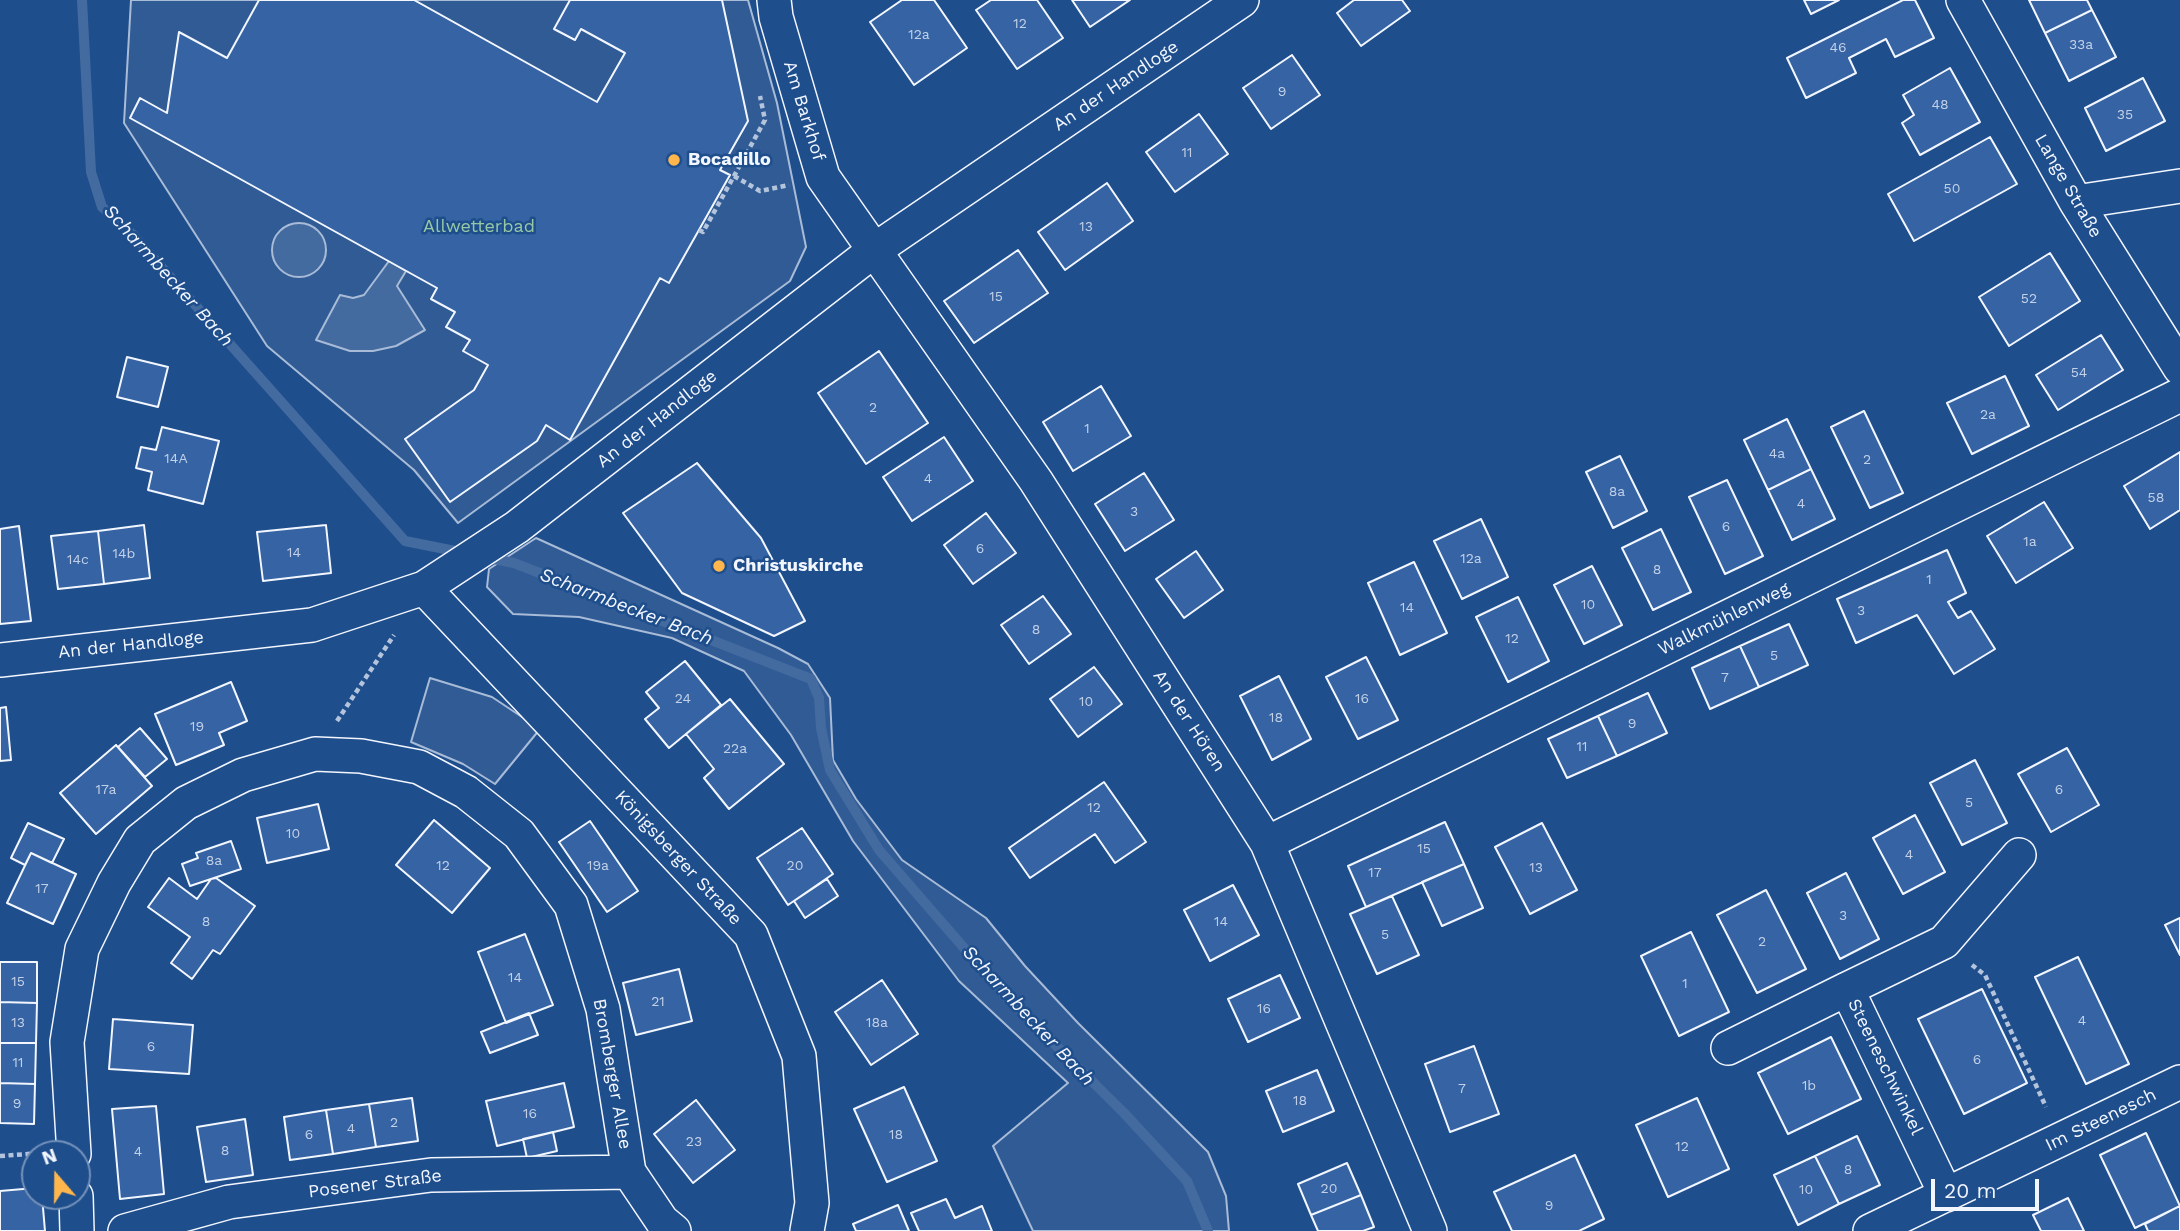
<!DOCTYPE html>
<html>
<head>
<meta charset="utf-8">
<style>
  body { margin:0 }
  #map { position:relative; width:2180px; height:1231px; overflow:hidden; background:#1f4e8c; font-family:"Work Sans",sans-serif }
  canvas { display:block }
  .north { position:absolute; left:21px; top:1140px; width:70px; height:70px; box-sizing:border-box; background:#1f4e8c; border:2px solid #7391ba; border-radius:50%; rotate:340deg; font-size:19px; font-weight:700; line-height:28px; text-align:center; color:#f2f6ff }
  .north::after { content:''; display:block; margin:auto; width:24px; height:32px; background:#ffb74d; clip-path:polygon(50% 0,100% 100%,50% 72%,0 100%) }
  .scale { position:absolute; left:1931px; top:1179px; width:108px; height:32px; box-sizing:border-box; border:4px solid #f2f6ff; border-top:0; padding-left:9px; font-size:21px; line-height:24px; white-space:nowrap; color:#f2f6ff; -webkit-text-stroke:5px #1f4e8c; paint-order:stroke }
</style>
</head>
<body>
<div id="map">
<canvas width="2180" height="1231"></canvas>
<div class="north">N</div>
<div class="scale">20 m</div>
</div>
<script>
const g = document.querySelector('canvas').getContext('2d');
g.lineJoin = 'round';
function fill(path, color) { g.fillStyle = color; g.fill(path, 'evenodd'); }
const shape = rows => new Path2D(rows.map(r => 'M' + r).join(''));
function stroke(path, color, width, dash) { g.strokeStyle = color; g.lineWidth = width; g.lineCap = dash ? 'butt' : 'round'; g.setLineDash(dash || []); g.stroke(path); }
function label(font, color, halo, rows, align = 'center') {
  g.font = font + ' "Work Sans",sans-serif'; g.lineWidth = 5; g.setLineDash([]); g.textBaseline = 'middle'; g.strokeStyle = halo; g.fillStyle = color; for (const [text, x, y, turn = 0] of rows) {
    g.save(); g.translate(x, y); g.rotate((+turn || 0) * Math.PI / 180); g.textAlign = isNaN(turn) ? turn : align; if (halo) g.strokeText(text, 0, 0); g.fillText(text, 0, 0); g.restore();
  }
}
const built = shape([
  [131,0,748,0,777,103,806,247,790,281,458,523,414,470,267,346,124,123,131,0],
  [536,538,778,648,808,664,830,698,833,760,856,799,902,860,986,918,1025,966,1078,1023,1208,1152,1226,1196,1229,1231,1033,1231,993,1146,1068,1083,959,981,853,841,791,735,744,671,672,638,579,617,513,614,487,587,489,569,536,538],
  [430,678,492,697,540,729,495,784,463,764,411,742,430,678]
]);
const water = shape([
  '272 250a27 27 0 1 1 54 0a27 27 0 1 1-54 0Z',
  [389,261,406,271,397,286,425,330,396,346,373,351,350,351,316,340,340,295,353,298,364,295,389,261]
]);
const stream = shape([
  [82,0,91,172,102,207,133,235,405,541,465,553],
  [484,557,514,563,811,679,819,698,821,728,830,770,879,850,1004,994,1124,1113,1187,1181,1208,1231]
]);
const building = shape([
  [259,0,414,0,597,102,625,53,581,29,575,40,554,29,570,0,722,0,748,121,720,170,730,175,669,283,660,278,570,440,546,425,537,441,450,502,405,439,474,390,488,365,463,351,470,340,446,327,455,312,431,299,437,288,130,118,140,98,167,113,179,32,227,58,259,0],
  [902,0,934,0,967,48,914,85,870,22,902,0],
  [991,0,1037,0,1063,38,1017,69,976,10,991,0],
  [1072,0,1130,0,1090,27,1072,0],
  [1354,0,1402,0,1410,11,1361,46,1337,13,1354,0],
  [1804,0,1839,0,1811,14,1804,0],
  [1903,0,1915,0,1934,38,1895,57,1886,39,1849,58,1856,73,1806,98,1787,58,1903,0],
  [2029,0,2087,0,2092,10,2045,33,2029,0],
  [2092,10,2116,57,2069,81,2045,33,2092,10],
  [1292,55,1320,95,1271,129,1243,88,1292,55],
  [1950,68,1980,122,1920,155,1902,123,1914,115,1903,95,1950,68],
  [2143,78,2165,121,2106,151,2085,108,2143,78],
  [1199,114,1228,154,1175,192,1146,152,1199,114],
  [1990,137,2017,184,1914,241,1888,194,1990,137],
  [1107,183,1133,221,1065,270,1038,232,1107,183],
  [1018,250,1048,293,974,343,944,301,1018,250],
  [2050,253,2080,301,2009,346,1979,297,2050,253],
  [2101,335,2123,370,2058,410,2036,375,2101,335],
  [879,351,928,423,866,464,818,393,879,351],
  [127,357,168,367,158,407,117,397,127,357],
  [2005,376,2029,426,1972,454,1947,403,2005,376],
  [1101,386,1131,436,1073,471,1043,422,1101,386],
  [1864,411,1903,493,1870,508,1831,427,1864,411],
  [1787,419,1811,469,1768,490,1744,440,1787,419],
  [162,427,219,441,203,504,148,490,152,472,136,468,141,447,156,450,162,427],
  [944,437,973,481,912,521,883,477,944,437],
  [2180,452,2180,510,2150,529,2124,486,2180,452],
  [1620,456,1647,511,1613,528,1586,472,1620,456],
  [697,463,761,538,805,621,774,636,682,593,623,513,697,463],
  [1811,469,1835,519,1792,540,1768,490,1811,469],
  [1144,473,1174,520,1125,551,1095,504,1144,473],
  [1727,480,1763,556,1725,574,1689,497,1727,480],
  [2044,502,2073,548,2016,583,1987,536,2044,502],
  [986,513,1016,553,973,584,944,545,986,513],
  [1481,519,1508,577,1462,599,1434,541,1481,519],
  [144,525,150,578,104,584,98,531,144,525],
  [326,525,331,573,263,581,257,532,326,525],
  [19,526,31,621,0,624,0,529,19,526],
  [1661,529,1691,592,1653,610,1622,548,1661,529],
  [98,531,104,584,58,589,51,536,98,531],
  [1947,550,1966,593,1948,602,1958,618,1971,611,1995,649,1954,674,1917,615,1856,643,1837,599,1947,550],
  [1196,551,1223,590,1184,618,1156,579,1196,551],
  [1414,562,1447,633,1400,655,1368,583,1414,562],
  [1592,566,1622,625,1584,644,1554,585,1592,566],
  [1043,596,1071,634,1029,664,1001,625,1043,596],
  [1518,597,1549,661,1508,682,1476,617,1518,597],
  [1789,624,1808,665,1759,687,1740,646,1789,624],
  [1740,646,1759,687,1710,709,1692,668,1740,646],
  [1366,657,1398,720,1358,739,1326,677,1366,657],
  [685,661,721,705,669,748,645,719,659,708,646,692,685,661],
  [1094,667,1122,704,1078,737,1050,699,1094,667],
  [1279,676,1311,739,1272,760,1240,696,1279,676],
  [231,682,247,721,219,733,224,745,176,765,155,714,231,682],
  [1648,693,1667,733,1617,756,1598,716,1648,693],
  [730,699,784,764,729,809,704,778,714,769,686,734,730,699],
  [6,707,11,760,0,761,0,708,6,707],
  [1598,716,1617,756,1567,778,1548,739,1598,716],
  [140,728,167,759,145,777,118,747,140,728],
  [116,745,152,786,96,834,60,793,116,745],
  [2067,748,2099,805,2051,832,2018,774,2067,748],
  [1975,760,2007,823,1962,845,1930,783,1975,760],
  [1104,782,1146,842,1115,863,1095,834,1030,878,1009,848,1104,782],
  [318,804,329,849,267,863,257,818,318,804],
  [1915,815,1945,872,1903,894,1873,838,1915,815],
  [434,820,490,868,452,913,396,865,434,820],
  [590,821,638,891,607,912,559,842,590,821],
  [1445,822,1464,864,1366,907,1348,866,1445,822],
  [28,823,64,839,52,863,31,853,25,865,11,858,28,823],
  [1542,823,1577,890,1530,914,1495,847,1542,823],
  [802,828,833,874,788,905,757,858,802,828],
  [231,841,241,869,190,886,182,864,198,858,196,853,231,841],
  [31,853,76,874,53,924,7,903,31,853],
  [1464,864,1483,908,1442,926,1422,882,1464,864],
  [1846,873,1879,939,1840,959,1807,893,1846,873],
  [169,878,197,899,211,879,216,878,255,906,220,954,213,950,192,979,171,963,190,937,148,907,169,878],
  [827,879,838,896,805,918,794,901,827,879],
  [1233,885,1259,935,1210,961,1184,910,1233,885],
  [1766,890,1806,969,1757,993,1717,915,1766,890],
  [1392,896,1419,955,1377,974,1350,914,1392,896],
  [2180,918,2180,955,2165,925,2180,918],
  [1691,932,1729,1012,1679,1036,1641,956,1691,932],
  [525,934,553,1005,506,1023,478,952,525,934],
  [2078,957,2129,1064,2086,1084,2035,977,2078,957],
  [0,962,37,962,37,1003,0,1002,0,962],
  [679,969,692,1021,636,1035,623,983,679,969],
  [1280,975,1300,1018,1248,1042,1228,999,1280,975],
  [882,980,918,1034,871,1065,835,1012,882,980],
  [1982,989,2027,1083,1964,1114,1918,1019,1982,989],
  [0,1002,37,1003,36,1043,0,1043,0,1002],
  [529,1013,538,1035,490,1053,481,1032,529,1013],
  [113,1019,193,1025,189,1074,109,1069,113,1019],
  [1831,1037,1861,1099,1788,1134,1758,1073,1831,1037],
  [0,1043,36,1043,35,1084,0,1083,0,1043],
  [1474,1046,1499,1114,1450,1132,1425,1064,1474,1046],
  [1317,1070,1334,1111,1283,1132,1266,1091,1317,1070],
  [0,1083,35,1084,34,1124,0,1123,0,1083],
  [564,1083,574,1127,497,1146,486,1101,564,1083],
  [904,1087,937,1161,887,1182,854,1109,904,1087],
  [412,1098,418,1141,376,1147,369,1104,412,1098],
  [1697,1098,1729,1169,1668,1197,1636,1125,1697,1098],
  [696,1100,735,1150,693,1183,654,1134,696,1100],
  [369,1104,376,1147,333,1154,326,1110,369,1104],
  [156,1106,164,1194,120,1199,112,1109,156,1106],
  [326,1110,333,1154,290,1160,284,1117,326,1110],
  [245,1119,253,1175,206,1182,197,1127,245,1119],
  [553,1132,557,1151,527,1158,523,1139,553,1132],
  [2146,1133,2180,1206,2135,1228,2100,1155,2146,1133],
  [1857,1136,1880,1185,1839,1204,1815,1156,1857,1136],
  [1575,1155,1604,1219,1579,1231,1512,1231,1494,1192,1575,1155],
  [1815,1156,1839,1204,1798,1225,1774,1175,1815,1156],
  [1347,1163,1361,1195,1311,1215,1298,1184,1347,1163],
  [35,1188,35,1196,42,1196,45,1231,0,1231,0,1191,35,1188],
  [1361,1195,1374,1227,1363,1231,1318,1231,1311,1215,1361,1195],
  [2068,1198,2084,1231,2041,1231,2033,1215,2068,1198],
  [946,1199,955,1218,982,1206,992,1231,919,1231,911,1213,946,1199],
  [898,1205,909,1231,856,1231,853,1224,898,1205],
  [2180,1206,2180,1231,2148,1231,2145,1224,2180,1206]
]);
const path = shape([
  [734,176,760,191,789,185],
  [699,230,703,232,765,120,760,96],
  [337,721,394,635],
  [1972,965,1985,975,2046,1107],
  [0,1156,41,1153]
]);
const minor = shape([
  [774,0,776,17,823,177,1036,481,1267,843,1430,1231],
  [1963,0,2076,202,2180,368],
  [2076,202,2180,186],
  [424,588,751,935,799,1056,812,1203,807,1231],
  [0,660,312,625,424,588,517,527,876,249,1242,0],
  [1267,843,2180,395],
  [1728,1048,1847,989],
  [74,1154,67,1042,82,949,114,883,140,840,186,803,243,775,315,754,361,756,419,767,466,792,519,834,571,905,603,1009,629,1172,662,1221,674,1231],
  [1946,1195,1847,989,1944,942,2019,855],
  [76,1196,77,1231],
  [125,1231,229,1202,431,1175,629,1172],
  [1870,1231,2180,1082]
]);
const markers = [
  [674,160,7,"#ffb74d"],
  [719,566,7,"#ffb74d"]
];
const numberNames = [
  ["12",1020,24],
  ["12a",919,35],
  ["33a",2081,45],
  ["46",1838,48],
  ["9",1282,92],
  ["48",1940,105],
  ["35",2125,115],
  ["11",1187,153],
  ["50",1952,189],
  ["13",1086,227],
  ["15",996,297],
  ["52",2029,299],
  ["54",2079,373],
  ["2",873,408],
  ["2a",1988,415],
  ["1",1087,429],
  ["4a",1777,454],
  ["14A",176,459],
  ["2",1867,460],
  ["4",928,479],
  ["8a",1617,492],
  ["58",2156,498],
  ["4",1801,504],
  ["3",1134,512],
  ["6",1726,527],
  ["1a",2030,542],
  ["6",980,549],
  ["14",294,553],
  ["14b",124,554],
  ["12a",1471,559],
  ["14c",78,560],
  ["8",1657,570],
  ["1",1929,580],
  ["10",1588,605],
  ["14",1407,608],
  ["3",1861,611],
  ["8",1036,630],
  ["12",1512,639],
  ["5",1774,656],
  ["7",1725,678],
  ["24",683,699],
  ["16",1362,699],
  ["10",1086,702],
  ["18",1276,718],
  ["9",1632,724],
  ["19",197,727],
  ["11",1582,747],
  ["22a",735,749],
  ["17a",106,790],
  ["6",2059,790],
  ["5",1969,803],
  ["12",1094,808],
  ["10",293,834],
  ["15",1424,849],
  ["4",1909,855],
  ["8a",214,861],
  ["12",443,866],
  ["19a",598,866],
  ["20",795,866],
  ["13",1536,868],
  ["17",1375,873],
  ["17",42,889],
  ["3",1843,916],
  ["8",206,922],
  ["14",1221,922],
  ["5",1385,935],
  ["2",1762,942],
  ["14",515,978],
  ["15",18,982],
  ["1",1685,984],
  ["21",658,1002],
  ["16",1264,1009],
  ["4",2082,1021],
  ["13",18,1023],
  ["18a",877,1023],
  ["6",151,1047],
  ["6",1977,1060],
  ["11",18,1063],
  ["1b",1809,1086],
  ["7",1462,1089],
  ["18",1300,1101],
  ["9",17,1104],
  ["16",530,1114],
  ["2",394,1123],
  ["4",351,1129],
  ["6",309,1135],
  ["18",896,1135],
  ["23",694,1142],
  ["12",1682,1147],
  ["8",225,1151],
  ["4",138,1152],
  ["8",1848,1170],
  ["20",1329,1189],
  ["10",1806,1190],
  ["9",1549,1206]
];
const streetNames = [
  ["An der Handloge",1116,86,-34],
  ["Am Barkhof",804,111,73],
  ["Lange Straße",2068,186,60],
  ["An der Handloge",657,419,-38],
  ["Walkmühlenweg",1724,619,-26],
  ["An der Handloge",131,645,-6],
  ["An der Hören",1189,721,57],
  ["Königsberger Straße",678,858,47],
  ["Steeneschwinkel",1885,1067,64],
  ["Bromberger Allee",612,1074,80],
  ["Im Steenesch",2101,1120,-26],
  ["Posener Straße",375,1184,-7]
];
const poiNames = [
  ["Bocadillo",688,160],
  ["Christuskirche",733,566]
];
const parkNames = [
  ["Allwetterbad",479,227]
];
const waterNames = [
  ["Scharmbecker Bach",168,276,48],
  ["Scharmbecker Bach",626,607,21],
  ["Scharmbecker Bach",1028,1016,47]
];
fill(built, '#305b95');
stroke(built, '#a8bbd7', 2);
fill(water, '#446ba0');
stroke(water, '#a8bbd7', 2);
stroke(stream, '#446ba0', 10);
fill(building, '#3563a3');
stroke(building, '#f2f6ff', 2);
stroke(minor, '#f2f6ff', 36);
stroke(path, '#b3c4dc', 4.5, [5, 3.5]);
stroke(minor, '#1f4e8c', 33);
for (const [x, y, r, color] of markers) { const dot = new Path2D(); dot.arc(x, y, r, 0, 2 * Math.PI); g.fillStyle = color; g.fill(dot); stroke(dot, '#1f4e8c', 2.5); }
label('14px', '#c3d1e8', null, numberNames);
label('18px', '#f2f6ff', '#1f4e8c', streetNames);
label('bold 18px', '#f2f6ff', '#1f4e8c', poiNames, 'left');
label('18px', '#97c8a6', '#1f4e8c', parkNames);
label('italic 19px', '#f2f6ff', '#1f4e8c', waterNames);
</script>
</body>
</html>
